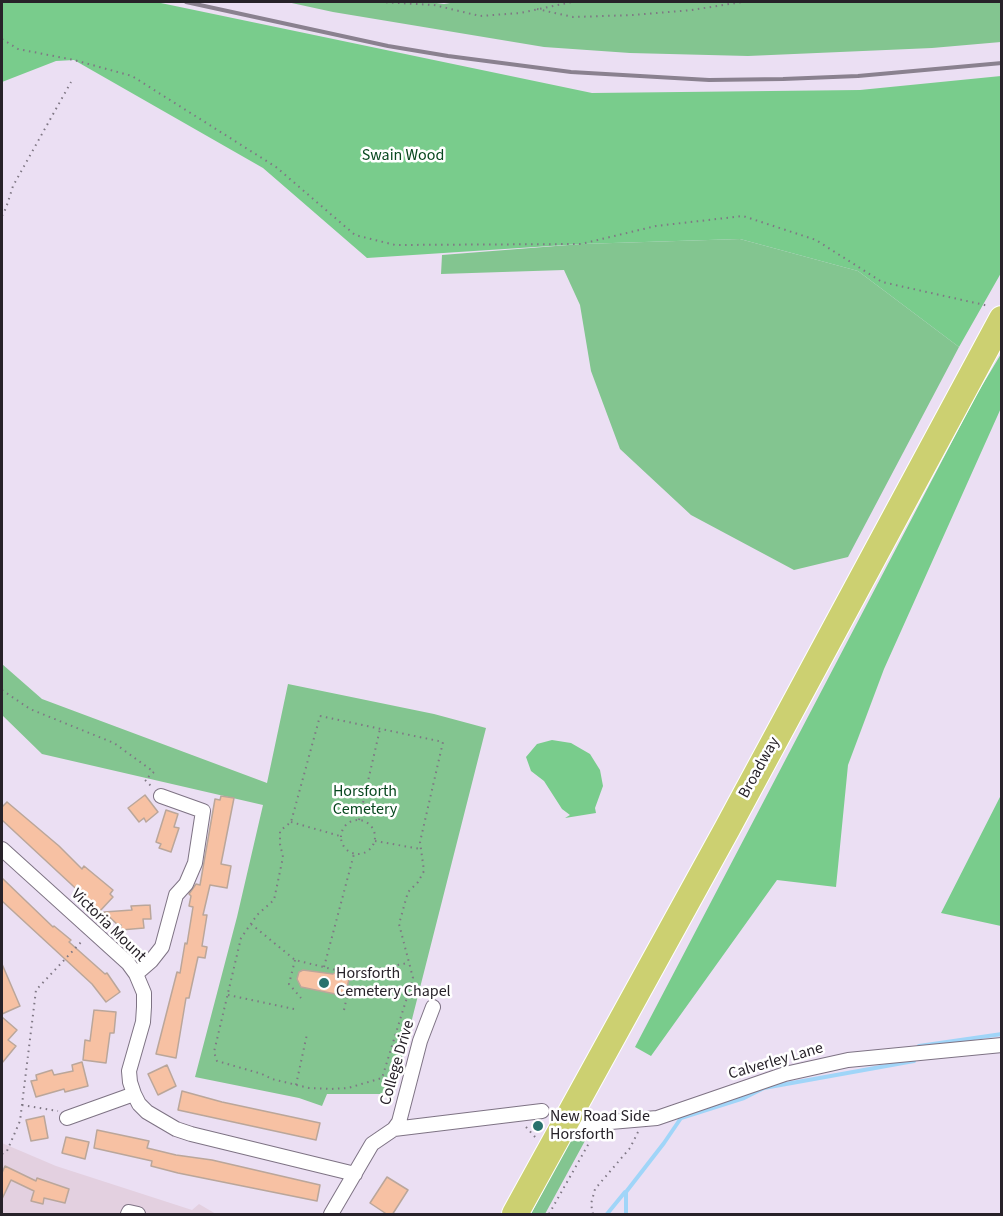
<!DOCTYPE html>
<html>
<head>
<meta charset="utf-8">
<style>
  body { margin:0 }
  #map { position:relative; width:1003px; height:1216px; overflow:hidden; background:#ebdff3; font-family:"Source Sans 3",sans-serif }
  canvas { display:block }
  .frame { position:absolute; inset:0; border:3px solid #272229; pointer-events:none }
</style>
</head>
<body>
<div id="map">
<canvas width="1003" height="1216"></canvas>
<div class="frame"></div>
</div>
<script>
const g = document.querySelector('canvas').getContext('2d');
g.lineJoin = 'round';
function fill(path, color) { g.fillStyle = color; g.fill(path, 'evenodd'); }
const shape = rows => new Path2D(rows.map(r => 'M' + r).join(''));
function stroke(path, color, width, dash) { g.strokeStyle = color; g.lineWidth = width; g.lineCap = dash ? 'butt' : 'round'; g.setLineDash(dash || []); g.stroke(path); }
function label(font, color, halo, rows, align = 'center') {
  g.font = font + ' "Source Sans 3",sans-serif'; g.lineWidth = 5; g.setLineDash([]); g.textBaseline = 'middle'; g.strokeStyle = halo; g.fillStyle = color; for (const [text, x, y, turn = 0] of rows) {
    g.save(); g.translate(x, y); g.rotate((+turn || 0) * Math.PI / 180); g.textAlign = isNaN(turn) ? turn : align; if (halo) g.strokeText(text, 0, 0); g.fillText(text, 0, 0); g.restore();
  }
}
const commercial = shape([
  [2,1143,56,1166,192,1210,199,1204,216,1214,2,1214]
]);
const green = shape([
  [287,2,429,2,444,4,457,2,1001,2,1001,42,932,48,748,56,630,53,544,47,333,12],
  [740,239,858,271,959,347,848,557,794,570,691,515,620,449,591,371,580,305,564,270,441,274,442,255,581,244],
  [2,664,42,699,267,783,288,684,434,714,486,728,393,1094,327,1094,322,1106,299,1098,195,1077,237,917,263,805,42,754,2,715],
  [577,1127,592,1128,545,1214,531,1214]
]);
const forest = shape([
  [2,2,156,2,592,93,860,90,1001,76,1001,273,959,347,858,271,740,239,581,244,367,258,263,168,74,60,56,61,2,82],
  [1001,354,1001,408,884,669,848,765,836,887,777,880,651,1056,635,1047,977,394],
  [552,740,571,743,590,754,600,770,603,786,595,808,596,813,565,818,570,815,562,809,544,781,531,771,526,757,537,744],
  [1001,795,1001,926,941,913]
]);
const stream = shape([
  [919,1046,1002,1034],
  [607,1214,625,1192],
  [626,1214,626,1192,664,1143,681,1118,744,1098,764,1088,914,1061]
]);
const building = shape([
  [145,795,158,812,146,822,144,818,139,822,128,808,145,795],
  [221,796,234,798,221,864,231,866,227,888,210,885,203,915,207,915,202,946,207,947,205,958,198,957,189,998,186,998,176,1058,156,1054,177,972,180,973,185,943,187,944,193,907,189,906,191,896,189,894,196,884,200,885,215,799,220,800,221,796],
  [7,802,59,846,82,869,84,866,113,890,110,894,113,897,100,911,2,820,2,807,7,802],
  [166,810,178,814,174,827,179,828,171,852,159,848,161,844,156,842,166,810],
  [2,878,53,927,54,926,71,940,69,942,105,974,107,973,120,992,106,1002,92,984,2,901,2,878],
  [150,905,151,919,143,919,144,928,121,930,121,925,118,925,104,912,132,910,131,906,150,905],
  [2,964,20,1006,2,1014,2,964],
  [303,970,333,974,336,972,350,975,345,996,301,987,297,979,299,972,303,970],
  [94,1010,116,1012,114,1033,110,1033,106,1063,83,1060,85,1040,90,1041,94,1010],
  [2,1017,17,1030,8,1040,16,1046,2,1063,2,1017],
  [82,1062,88,1086,65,1092,64,1089,36,1097,31,1081,37,1080,36,1075,52,1070,54,1075,73,1071,72,1065,82,1062],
  [167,1065,176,1086,158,1095,148,1074,167,1065],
  [182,1091,222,1102,320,1123,316,1140,178,1110,182,1091],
  [44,1116,48,1138,31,1141,26,1120,44,1116],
  [97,1130,149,1141,147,1148,176,1155,212,1160,320,1185,317,1201,178,1173,151,1166,152,1161,94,1148,97,1130],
  [66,1137,89,1142,85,1159,62,1153,66,1137],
  [5,1166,36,1181,37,1178,69,1189,65,1203,44,1198,43,1204,31,1201,34,1191,11,1180,2,1199,2,1173,5,1166],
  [387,1177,408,1190,392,1215,388,1215,370,1203,387,1177]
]);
const path = shape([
  [380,2,434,5,480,16,520,13,572,2],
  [537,9,573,17,633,15,692,10,742,2],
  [2,39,18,49,74,60,132,76,276,167,355,235,395,245,581,244,656,226,743,216,816,240,882,282,989,306],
  [2,216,6,208,13,186,71,82],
  [2,690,30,709,114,743,154,772,145,780,153,788],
  [320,716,443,742,420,842,424,871,418,882,408,892,399,924,413,978,382,1078,348,1088,331,1089,309,1088,272,1079,262,1074,217,1061,214,1052,241,938,257,915,274,900,283,857,280,844,280,831,291,822,320,716],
  '341 837a17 17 0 1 1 34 0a17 17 0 1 1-34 0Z',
  [359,820,380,729],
  [291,822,340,836],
  [375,841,421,849],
  [251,924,295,960,352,974,408,963],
  [295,960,289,984,301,998],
  [324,967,354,854],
  [228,995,294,1009],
  [344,1010,352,974],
  [296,1085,307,1034],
  [22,1105,58,1111],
  [526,1127,536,1138],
  [2,1154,7,1151,20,1121,36,990,83,940],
  [549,1214,593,1136],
  [593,1214,591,1204,595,1189,630,1148,638,1132]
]);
const street = shape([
  [2,849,128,963,136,974,144,993,144,1007,143,1022,129,1071,130,1082,134,1094,139,1104,147,1112,176,1129,191,1134,355,1174],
  [136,974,151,961,162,947,176,895,186,884,195,863,203,811,161,796],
  [67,1118,134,1094],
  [564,1126,657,1118,785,1074,848,1060,1002,1045],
  [394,1129,399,1122,420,1041,433,1007],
  [128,1214,129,1212,138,1214],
  [331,1214,372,1144,394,1129,542,1111]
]);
const highway = shape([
  [515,1214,727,829,1002,319]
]);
const rail = shape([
  [186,2,388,46,448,56,571,72,709,80,783,79,858,76,1002,63]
]);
const markers = [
  [324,983,6,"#28726d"],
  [538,1126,6,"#28726d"]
];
const parkNames = [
  ["Swain Wood",403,156],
  ["Horsforth",365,792],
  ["Cemetery",365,810]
];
const streetNames = [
  ["Broadway",760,768,-61],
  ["Victoria Mount",108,926,44],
  ["Calverley Lane",776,1062,-16],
  ["College Drive",398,1063,-74]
];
const poiNames = [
  ["Horsforth",336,974],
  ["Cemetery Chapel",336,992],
  ["New Road Side",550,1117],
  ["Horsforth",550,1135]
];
fill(commercial, '#e3d0e0');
fill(green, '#83c590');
fill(forest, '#79cc8c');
stroke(stream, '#a0d5f8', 4);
fill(building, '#f7c1a3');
stroke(building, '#baa69a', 1.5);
stroke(street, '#7e7384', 16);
stroke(highway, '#fff', 28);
stroke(path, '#7f7784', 2, [1.5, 4.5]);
stroke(street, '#fff', 14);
stroke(highway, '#ccd071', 26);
stroke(rail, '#8a818f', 4);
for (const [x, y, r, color] of markers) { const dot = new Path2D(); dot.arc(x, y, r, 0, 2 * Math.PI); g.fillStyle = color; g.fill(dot); stroke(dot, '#fff', 2); }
label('16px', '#08481f', '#fff', parkNames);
label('16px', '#272229', '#fff', streetNames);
label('16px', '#272229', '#fff', poiNames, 'left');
</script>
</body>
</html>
